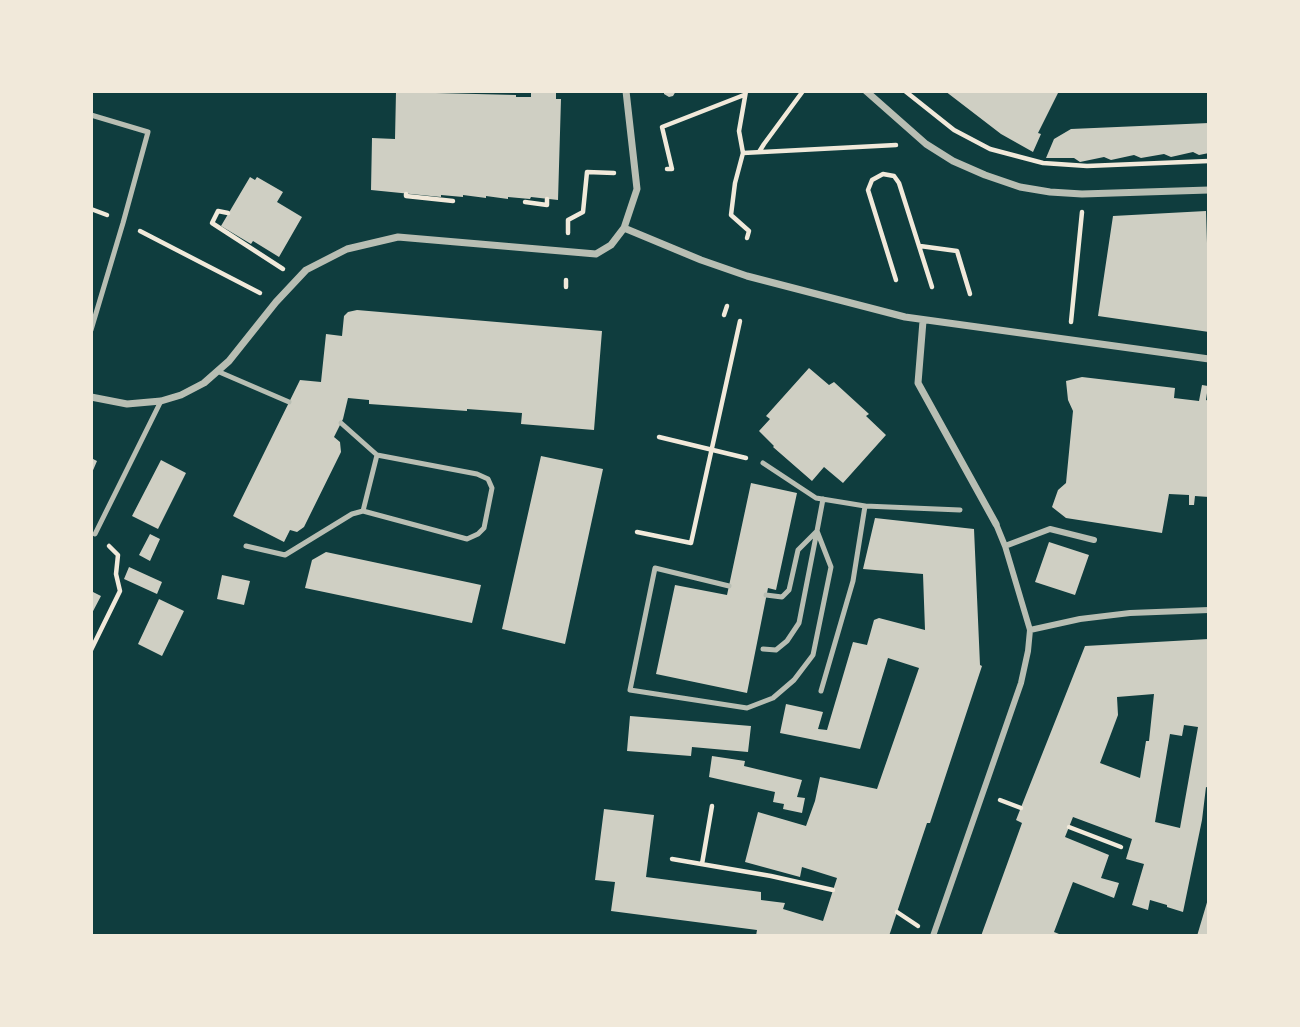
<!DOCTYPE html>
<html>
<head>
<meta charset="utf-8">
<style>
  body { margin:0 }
  #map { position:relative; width:1300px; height:1027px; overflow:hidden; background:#0f3d3e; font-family:Helvetica,sans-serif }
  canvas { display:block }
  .frame { position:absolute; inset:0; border:93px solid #f1e9da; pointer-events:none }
</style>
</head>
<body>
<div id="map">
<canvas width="1300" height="1027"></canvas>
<div class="frame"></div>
</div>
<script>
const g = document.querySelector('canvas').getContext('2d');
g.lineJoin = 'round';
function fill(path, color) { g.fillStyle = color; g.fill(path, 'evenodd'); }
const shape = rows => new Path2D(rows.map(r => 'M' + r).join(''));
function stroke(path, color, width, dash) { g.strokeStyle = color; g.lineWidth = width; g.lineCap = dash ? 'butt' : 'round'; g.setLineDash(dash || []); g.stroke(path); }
const building = shape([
  [531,91,556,91,556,99,561,99,558,200,531,197,530,199,508,197,508,199,486,196,486,198,463,195,463,197,441,195,441,197,371,190,372,138,395,139,396,92,516,95,516,97,531,97],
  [664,91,676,91,673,96,669,97,664,94],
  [945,91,1059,91,1038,133,1041,134,1033,152,1001,134],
  [1209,123,1209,153,1199,155,1193,152,1171,157,1164,154,1141,158,1134,155,1111,160,1104,157,1080,162,1074,158,1046,158,1054,139,1071,129],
  [250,177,255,180,257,177,283,192,277,202,302,217,279,257,253,241,251,244,221,226],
  [1206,211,1207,243,1209,243,1209,332,1098,316,1113,216],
  [357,310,602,331,594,430,521,424,522,413,467,409,467,411,369,404,369,400,348,398,343,419,334,437,340,442,341,452,304,527,297,532,290,530,284,542,233,516,300,380,321,382,326,334,342,336,344,316,348,312],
  [809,368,829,385,834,382,869,414,866,416,886,435,843,483,824,467,812,481,773,447,774,446,759,431,770,419,766,416],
  [1082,377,1175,388,1174,398,1199,401,1202,385,1208,386,1206,400,1209,401,1209,497,1195,496,1194,505,1189,505,1189,495,1169,494,1162,533,1066,518,1052,507,1058,490,1066,483,1073,411,1068,400,1066,381],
  [541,456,603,469,565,644,502,629],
  [91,458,97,461,91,475],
  [161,460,186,473,158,529,132,516],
  [751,483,797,493,776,590,768,588,747,693,656,674,675,585,727,595],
  [875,518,974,529,980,665,982,666,930,823,927,823,889,936,756,936,757,930,611,911,615,882,595,880,604,809,654,815,646,877,761,892,761,900,785,903,783,909,823,921,837,878,802,867,800,877,745,862,758,812,806,826,815,801,820,777,877,789,919,668,888,658,860,749,780,733,786,704,823,712,818,729,827,730,853,642,867,645,874,620,879,618,925,630,923,574,863,569],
  [150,534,160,539,150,561,139,555],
  [1049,542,1089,555,1075,595,1035,582],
  [326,552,481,585,472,623,305,588,312,560],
  [129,567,162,582,157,594,124,579],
  [222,575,250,581,244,605,217,599],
  [91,591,101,596,91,615],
  [159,599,184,611,162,656,138,644],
  [1209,639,1209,788,1206,787,1202,820,1183,912,1167,907,1167,905,1150,900,1148,910,1132,905,1144,864,1126,859,1132,839,1073,817,1065,837,1109,855,1101,878,1119,883,1114,898,1073,882,1054,932,1064,936,981,936,1022,823,1016,820,1085,646],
  [1154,694,1149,741,1146,741,1140,778,1100,763,1118,715,1117,697],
  [1184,725,1198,727,1180,828,1155,822,1170,734,1182,736],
  [630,716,751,726,748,752,692,747,691,756,627,751],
  [712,756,745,761,744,766,802,780,797,797,805,798,802,813,783,809,784,804,773,802,775,792,709,777],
  [1208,899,1209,936,1197,936]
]);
const path = shape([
  [746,91,739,131,743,153,735,183,731,215,749,231,747,238],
  [905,91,954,130,990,149,1043,163,1087,166,1209,161],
  [759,152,764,144,803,91],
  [743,153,896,145],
  [667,169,672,169,662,127,744,95],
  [406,194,406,196,453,201],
  [525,202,547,205,547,199],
  [91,209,107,215],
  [228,213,218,211,212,223,283,269],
  [140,231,260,293],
  [568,233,568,220,583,212,587,172,614,173],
  [920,246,957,251,970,294],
  [896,280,868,190,872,180,883,174,894,176,899,183,932,287],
  [566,287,566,280],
  [724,315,727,306],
  [1071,322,1082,212],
  [659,437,746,458],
  [637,532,691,543,740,321],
  [91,650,120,591,116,574,118,555,109,546],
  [1000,800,1021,808],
  [1069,827,1121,847],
  [672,859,771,876,833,890],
  [702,864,712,806],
  [897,912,918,926]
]);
const service = shape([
  [91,115,148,132,123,223,91,330],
  [217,371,289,402],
  [763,463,816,498,865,506],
  [363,511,377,455],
  [95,534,161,401],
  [246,546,285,555,352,514,363,511,467,539,478,534,484,528,492,488,488,479,477,474,377,455,341,423],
  [729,586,655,568,630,690,747,708,773,698,794,680,813,655,831,567,817,531,823,499],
  [766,595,782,597,789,590,798,550,817,531],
  [763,649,776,650,787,641,799,623,817,531],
  [821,691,853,581,865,506,960,510]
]);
const pedestrian = shape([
  [1005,546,1050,529,1094,540],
  [1030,630,1080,619,1130,613,1209,610],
  [933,936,1021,683,1028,651,1030,630,1005,546,996,524]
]);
const minor = shape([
  [866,91,926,144,953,161,985,175,1020,187,1050,192,1082,194,1209,190],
  [624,228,701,260,747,276,905,317,1209,359],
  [923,321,918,383,996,524],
  [91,397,127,404,161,401,181,395,204,383,229,361,276,302,306,270,347,249,398,237,596,254,611,245,624,228,637,189,626,91]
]);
fill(building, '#cfcfc3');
stroke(path, '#f1e9da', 4.5);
stroke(service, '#b8beb3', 5);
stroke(pedestrian, '#b8beb3', 6);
stroke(minor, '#b8beb3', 7);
</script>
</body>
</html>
